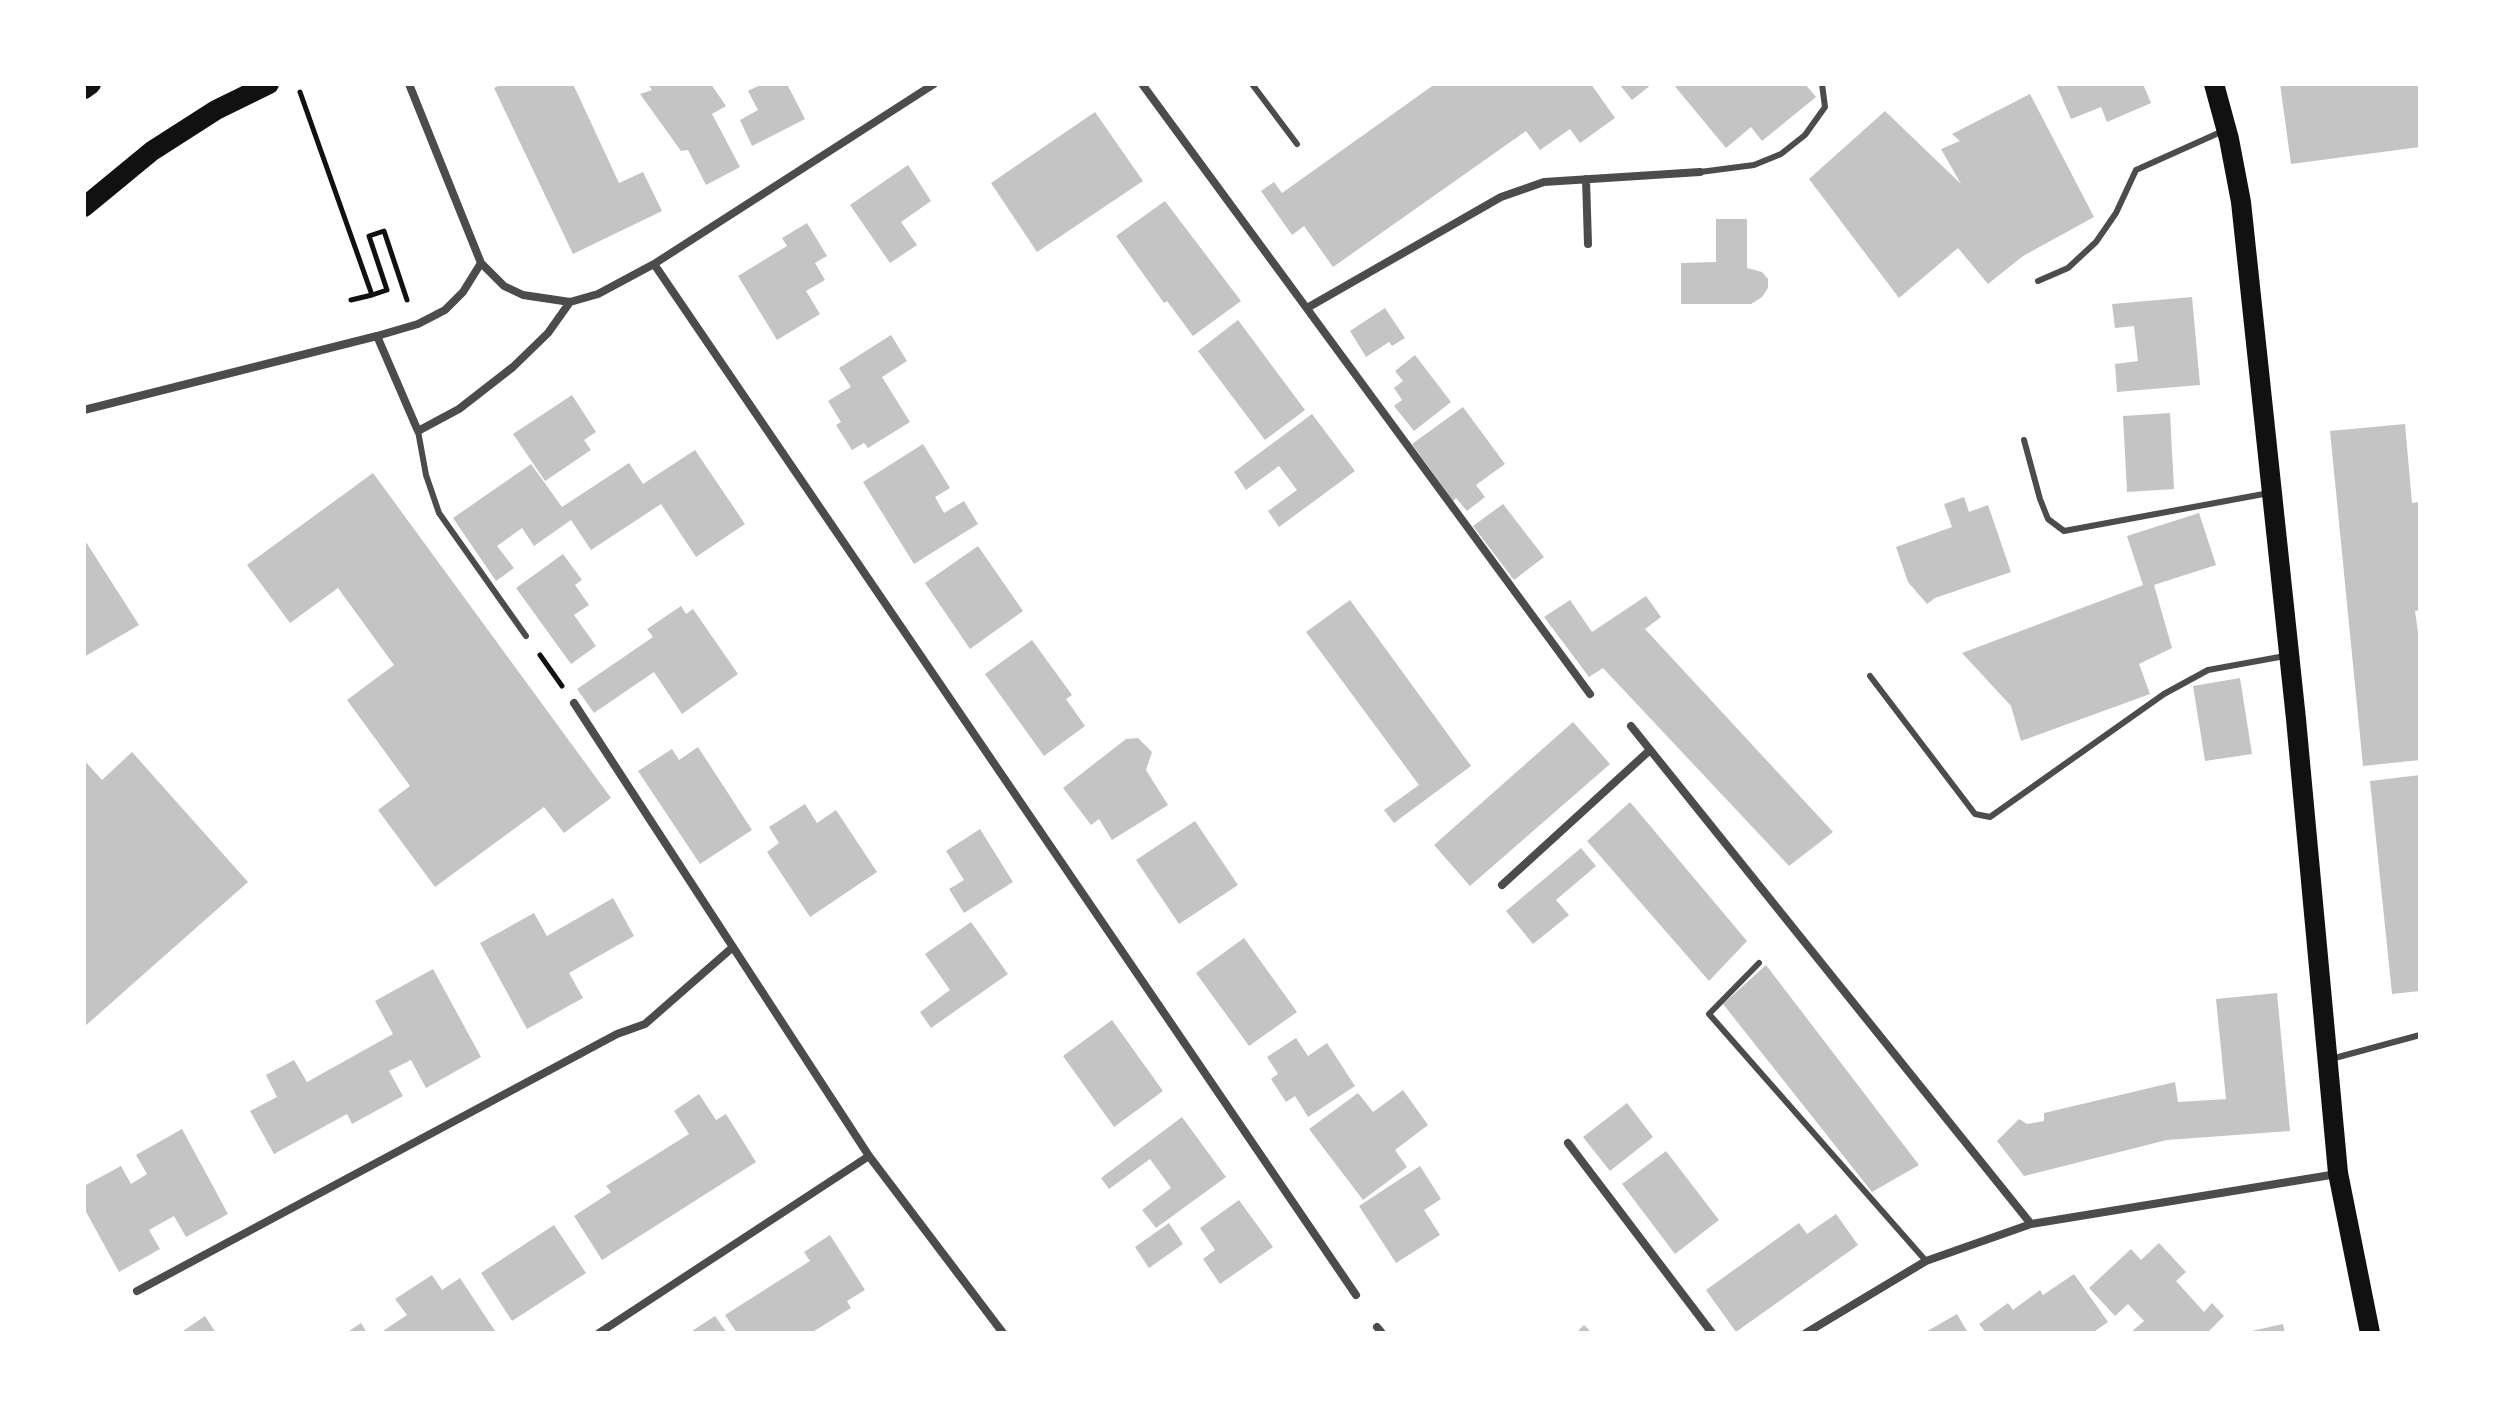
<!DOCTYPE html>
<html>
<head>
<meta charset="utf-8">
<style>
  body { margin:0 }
  #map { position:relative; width:2504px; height:1417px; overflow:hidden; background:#fff; font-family:Ubuntu,sans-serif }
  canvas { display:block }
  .frame { position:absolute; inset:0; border:86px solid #fff; pointer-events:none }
</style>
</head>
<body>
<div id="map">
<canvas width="2504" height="1417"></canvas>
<div class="frame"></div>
</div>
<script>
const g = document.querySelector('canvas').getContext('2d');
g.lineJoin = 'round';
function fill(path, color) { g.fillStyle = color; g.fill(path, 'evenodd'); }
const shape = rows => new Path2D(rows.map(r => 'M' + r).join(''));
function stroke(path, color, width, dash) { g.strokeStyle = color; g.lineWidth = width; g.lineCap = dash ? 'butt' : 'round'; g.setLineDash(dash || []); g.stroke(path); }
const building = shape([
  [502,84,573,84,619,183,643,172,662,211,573,254,494,88],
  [648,84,711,84,726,106,712,114,740,167,706,185,688,150,681,151,640,94,652,90],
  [762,84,787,84,805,119,752,146,740,120,758,110,748,91],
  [1435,84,1591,84,1615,118,1580,143,1570,129,1540,150,1526,131,1333,267,1304,226,1292,235,1261,191,1274,182,1282,193],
  [1619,84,1652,84,1632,100],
  [1673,84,1805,84,1816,97,1762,141,1751,127,1726,148],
  [2056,84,2143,84,2151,103,2107,122,2101,107,2071,119],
  [2280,84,2420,84,2420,147,2291,164],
  [2030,94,2094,217,2023,256,1988,284,1958,248,1899,298,1809,179,1885,111,1961,184,1941,149,1960,141,1952,134],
  [1095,112,1143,181,1037,252,991,183],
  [908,165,931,201,901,222,917,245,890,263,850,205],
  [1165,201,1241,301,1193,336,1167,301,1164,303,1116,236],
  [1716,219,1747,219,1747,268,1762,272,1768,279,1768,288,1762,297,1751,304,1681,304,1681,263,1716,262],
  [807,223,827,256,815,263,825,280,806,291,820,314,777,340,738,276,787,246,782,238],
  [2192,297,2200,385,2117,392,2115,364,2138,361,2134,326,2115,328,2112,304],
  [1385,308,1405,338,1392,346,1389,342,1366,357,1350,331],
  [1238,320,1305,410,1265,440,1198,351],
  [891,335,907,361,882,377,910,422,868,448,864,443,852,450,836,425,841,422,828,401,851,387,839,368],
  [1415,355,1451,402,1414,431,1394,406,1402,400,1394,388,1403,381,1395,371],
  [572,395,596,432,584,440,591,450,545,481,513,434],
  [1463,407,1505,464,1476,485,1485,497,1467,511,1456,498,1453,501,1412,444],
  [2170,413,2174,489,2127,492,2123,416],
  [1312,414,1355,471,1279,527,1268,511,1297,490,1279,466,1246,490,1234,472],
  [2405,424,2412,503,2420,502,2420,610,2415,611,2420,647,2420,760,2363,766,2330,431],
  [923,444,950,488,935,497,944,513,964,501,978,524,914,564,863,482],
  [695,450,745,524,696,557,661,504,591,550,571,520,534,546,522,528,497,546,514,568,496,581,453,518,531,464,562,507,629,463,643,484],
  [373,473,611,798,564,833,544,807,435,887,378,810,410,786,347,700,394,665,338,588,290,623,247,565],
  [1964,497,1969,512,1988,505,2011,572,1935,598,1927,604,1908,582,1896,547,1952,527,1944,504],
  [1503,504,1544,557,1514,580,1473,526],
  [2199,513,2216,565,2154,585,2172,648,2139,664,2150,694,2021,741,2011,706,1962,653,2143,585,2127,536],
  [84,539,139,625,84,657],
  [978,546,1023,611,970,649,925,583],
  [563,554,582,580,575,585,589,605,574,615,596,646,571,664,516,588],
  [1646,596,1661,617,1645,629,1833,832,1789,866,1603,668,1589,677,1544,617,1570,600,1592,632],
  [1350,600,1471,766,1394,823,1384,810,1419,785,1306,632],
  [681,606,686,614,693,609,738,674,682,714,654,672,594,713,577,689,653,637,647,629],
  [1032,640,1072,695,1066,699,1085,726,1044,756,985,674],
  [2240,678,2252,754,2205,761,2193,686],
  [1573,722,1610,764,1470,886,1434,845],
  [1138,738,1152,752,1146,770,1168,805,1112,840,1099,819,1091,825,1063,788,1126,739],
  [698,747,752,830,700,864,638,771,672,749,679,760],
  [132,752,248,882,84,1027,84,760,102,780],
  [2420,775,2420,991,2392,994,2370,781],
  [1630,802,1747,941,1709,981,1587,841],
  [805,804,817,823,836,810,877,872,810,917,767,852,779,843,769,827],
  [1195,821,1238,885,1179,924,1136,860],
  [980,829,1013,882,964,913,949,889,964,880,946,851],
  [1581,848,1596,866,1556,900,1569,915,1533,944,1506,911],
  [613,898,634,936,569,973,583,998,527,1029,480,943,534,913,547,936],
  [971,922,1008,974,931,1028,920,1012,950,990,925,954],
  [1244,938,1297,1012,1249,1046,1196,973],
  [1766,965,1919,1165,1872,1192,1723,1004],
  [433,969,481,1057,426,1088,411,1060,389,1071,403,1096,352,1124,347,1114,274,1154,250,1111,277,1097,266,1075,294,1060,307,1082,393,1034,375,1001],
  [2277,993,2290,1131,2167,1140,2024,1176,1997,1141,2019,1119,2027,1124,2044,1121,2044,1113,2175,1082,2178,1102,2226,1099,2216,999],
  [1112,1020,1163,1091,1114,1127,1063,1056],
  [1296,1038,1308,1056,1327,1043,1355,1086,1308,1117,1295,1096,1286,1102,1271,1079,1278,1074,1267,1057],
  [1403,1090,1428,1125,1395,1150,1407,1167,1363,1200,1309,1129,1358,1093,1373,1112],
  [699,1094,716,1120,726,1114,756,1162,602,1260,574,1216,611,1192,606,1186,689,1134,674,1111],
  [1627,1103,1653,1137,1610,1171,1583,1137],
  [1182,1117,1226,1177,1156,1228,1142,1210,1171,1188,1150,1159,1109,1189,1101,1178],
  [182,1129,228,1214,186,1237,174,1216,149,1230,160,1249,119,1272,84,1208,84,1186,121,1166,131,1184,147,1174,136,1155],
  [1666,1151,1719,1220,1675,1254,1622,1184],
  [1420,1166,1441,1199,1424,1210,1440,1235,1396,1263,1359,1206],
  [1239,1200,1273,1247,1220,1284,1203,1259,1215,1250,1200,1228],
  [1836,1214,1858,1245,1736,1332,1706,1290,1799,1223,1807,1234],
  [1169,1223,1183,1244,1149,1268,1135,1247],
  [554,1225,586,1273,512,1321,481,1273],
  [830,1235,865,1290,847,1301,851,1308,811,1333,737,1333,725,1315,810,1261,804,1252],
  [2159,1243,2186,1272,2176,1281,2204,1312,2212,1303,2224,1316,2207,1333,2160,1331,2130,1333,2144,1321,2128,1304,2115,1316,2089,1288,2131,1249,2141,1260],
  [2074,1274,2108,1322,2092,1333,1986,1333,1979,1324,2008,1303,2013,1310,2040,1290,2043,1295],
  [432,1275,442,1290,460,1278,495,1331,380,1333,407,1315,395,1299],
  [1957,1314,1968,1333,1924,1333],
  [205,1316,216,1333,180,1333],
  [715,1316,727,1333,689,1333],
  [361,1323,367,1333,346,1333],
  [2283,1324,2285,1333,2247,1333,2247,1332],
  [1584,1325,1592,1333,1576,1333]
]);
const path = shape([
  [300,92,372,295,387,290,369,236,384,231,407,300],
  [351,300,372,295],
  [540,655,562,686]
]);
const service = shape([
  [1252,84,1297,144],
  [1700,172,1754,165,1781,154,1805,135,1825,107,1822,84],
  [2038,281,2068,268,2096,242,2116,213,2136,170,2223,131],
  [418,431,426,475,439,513,526,636],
  [2024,440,2040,499,2048,519,2064,531,2269,493],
  [1870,676,1975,814,1990,817,2164,694,2208,670,2285,656],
  [1759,963,1709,1014,1926,1261],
  [2331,1059,2420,1035]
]);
const minor = shape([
  [409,84,481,263,504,286,523,295,570,302,598,294,654,264,934,84],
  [1142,84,1590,694],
  [1586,179,1588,244],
  [481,263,463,292,445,310,418,324,377,336,418,431,459,409,513,367,548,333,570,302],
  [654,264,1356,1295],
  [1307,308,1501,197,1544,182,1700,172],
  [84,410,377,336],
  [574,703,869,1156,1003,1333],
  [1631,726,2031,1224],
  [1502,885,1650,750],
  [1568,1143,1712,1333],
  [137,1291,617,1034,645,1024,733,947],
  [1377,1327,1382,1333],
  [599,1333,869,1156],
  [1806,1333,1926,1261,2031,1224,2337,1174]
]);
const primary = shape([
  [2214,84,2229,139,2241,202,2296,719,2338,1173,2370,1333],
  [84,89,91,84],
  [84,207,152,151,216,110,269,84]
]);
fill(building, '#c4c4c4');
stroke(path, '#111', 5);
stroke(service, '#4c4c4c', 6);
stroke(minor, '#4c4c4c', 8);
stroke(primary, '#111', 20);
</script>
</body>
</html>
